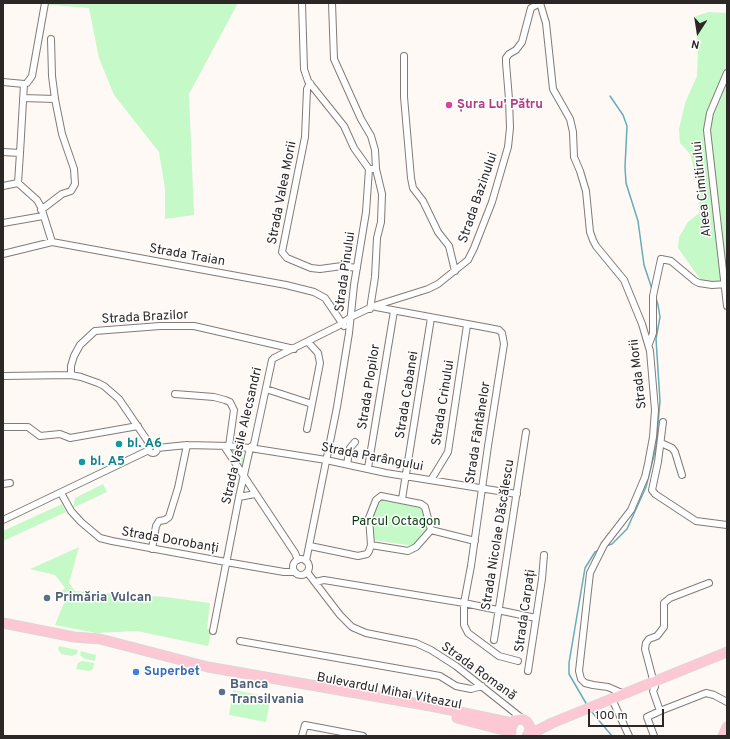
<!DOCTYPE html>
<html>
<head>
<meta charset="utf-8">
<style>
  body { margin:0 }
  #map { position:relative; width:730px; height:739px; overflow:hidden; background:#fff9f5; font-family:Overpass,sans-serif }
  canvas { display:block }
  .frame { position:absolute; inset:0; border:4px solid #2a2726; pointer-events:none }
  .north { position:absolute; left:678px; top:12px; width:40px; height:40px; -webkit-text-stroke:3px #fff; paint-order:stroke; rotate:192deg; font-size:11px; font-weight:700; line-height:16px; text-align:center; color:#2a2726 }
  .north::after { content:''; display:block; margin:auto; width:14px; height:18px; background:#2a2726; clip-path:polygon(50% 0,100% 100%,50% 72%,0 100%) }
  .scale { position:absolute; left:588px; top:709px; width:76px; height:18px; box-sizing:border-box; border:2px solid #2a2726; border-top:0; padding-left:5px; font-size:12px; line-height:14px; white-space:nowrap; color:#2a2726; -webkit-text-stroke:3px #fff; paint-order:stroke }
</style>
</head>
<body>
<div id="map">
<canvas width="730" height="739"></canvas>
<div class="frame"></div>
<div class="north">N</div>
<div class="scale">100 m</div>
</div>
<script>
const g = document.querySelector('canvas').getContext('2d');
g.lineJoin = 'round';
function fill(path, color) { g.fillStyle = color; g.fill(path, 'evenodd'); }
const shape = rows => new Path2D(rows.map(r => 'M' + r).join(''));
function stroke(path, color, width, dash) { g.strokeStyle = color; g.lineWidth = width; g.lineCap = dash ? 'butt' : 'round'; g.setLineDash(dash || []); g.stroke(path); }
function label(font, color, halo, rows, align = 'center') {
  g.font = font + ' Overpass,sans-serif'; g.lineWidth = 3; g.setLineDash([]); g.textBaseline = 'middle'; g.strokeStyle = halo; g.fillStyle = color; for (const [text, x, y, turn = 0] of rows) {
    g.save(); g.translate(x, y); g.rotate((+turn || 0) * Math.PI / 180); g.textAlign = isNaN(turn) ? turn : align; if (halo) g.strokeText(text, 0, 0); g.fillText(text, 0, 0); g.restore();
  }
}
const green = shape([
  [27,3,238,3,189,94,194,215,165,219,165,189,159,152,114,95,99,58,89,8],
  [709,12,727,13,727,280,704,282,700,279,678,248,679,237,688,222,699,213,699,187,690,154,680,143,679,129,685,103,697,76,698,49,695,21,696,16],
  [232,449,243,452,243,466,240,466,230,451],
  [103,484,107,492,73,508,75,498],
  [381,498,417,504,424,509,428,528,414,546,373,540,371,518,376,502],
  [62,504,66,512,3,541,3,531],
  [79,547,69,583,75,591,166,597,210,603,207,629,212,629,208,646,137,631,96,633,55,625,65,600,61,592,65,588,55,575,30,569],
  [59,646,78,650,77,654,72,656,61,654,58,649],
  [81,651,96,655,95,661,83,658,80,655],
  [82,661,94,663,93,669,89,671,76,669,78,663],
  [233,690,271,697,266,722,229,715]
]);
const stream = shape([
  [610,96,623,115,627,126,625,167,626,183,638,221,644,265,652,289],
  [606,546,612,544,627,529,646,487,656,447,660,401,656,339,660,317,658,305,656,298],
  [587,705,569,674,569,663,585,568,595,552,599,550],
  [591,711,612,736]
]);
const street = shape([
  [302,3,304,69,308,81,344,126,354,148,369,169,366,212,354,285,349,333,337,407,306,561],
  [332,3,334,59,361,119,371,136,375,150,376,169,369,169],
  [540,3,546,23,553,89,570,119,573,132,574,157,580,171,586,191,590,232,593,240,596,246,624,280,642,324,650,351,655,410,653,437,648,464,645,477,631,510,604,545,590,573,579,671,581,679,585,683,593,685,608,687,624,694],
  [404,56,404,97,411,178,413,188,423,201,438,232,449,246,455,271],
  [727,73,710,113,707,130,727,306],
  [3,82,24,84],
  [310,83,307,89,305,137,282,252,287,258,311,268,320,269,342,266,357,268],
  [23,98,55,99],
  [3,152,20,153,18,183,37,200,41,207,52,242],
  [20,153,24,84,27,83,32,76,45,3],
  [3,186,18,183],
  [41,210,62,194,71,191,75,184,74,169,62,134,55,99,52,76,51,39],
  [3,223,43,216],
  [3,254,52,242,286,285,314,292,325,298,344,326],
  [376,307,489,328,499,330,502,333,504,344,488,446,471,566,464,603,464,625,468,633,499,656,518,661],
  [370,309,375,277,377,238,381,222,382,194,376,169],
  [649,344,653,333,653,296,661,259,671,261,695,281,699,283,712,285,727,284],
  [71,375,71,366,74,356,80,345,95,331,160,326,194,326,294,349],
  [3,376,71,375,81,377,98,383,104,386,119,399,151,446],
  [266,389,312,404,320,363,318,353,308,342],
  [175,394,214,397,225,400,230,402,234,410,229,446],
  [663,422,658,462,652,490,655,494,696,521,727,525],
  [3,427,28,427,40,436,60,434,70,438,138,426],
  [307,429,312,404],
  [661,443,672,448,675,452,682,475],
  '149 449a4 4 0 1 1 8 0a4 4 0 1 1-8 0Z',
  [224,446,295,553,298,560],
  [157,448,187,445,229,446,250,448,326,460,386,473,517,494],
  [347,464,350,448,355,442],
  [368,468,394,311],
  [431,480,448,452,467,325],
  [3,484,10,483],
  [61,493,71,511,81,522,100,538,112,541,226,562,284,572,295,572],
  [239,497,255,494],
  [402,499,431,318],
  [3,520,149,450],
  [431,530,475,541],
  [371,545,408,551,416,547,431,530],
  [310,546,358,556,367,554,369,551,371,545,369,518,376,500,381,496,421,504,425,507,431,530],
  [152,549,156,526,159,521,165,520,169,517,178,488,187,445],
  '293 567a8 8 0 1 1 16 0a8 8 0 1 1-16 0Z',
  [307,572,340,615,352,627,366,633,416,643,431,650,456,666,524,720],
  [315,582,324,580,464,603,536,618],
  [709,583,670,598,664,603,664,627,657,636,649,639,646,643,645,649,655,687,653,691,660,711,706,693,714,695,727,702],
  [213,631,239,497,250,448,254,444,272,360,274,358,338,326,351,317,374,306,428,289,438,284,468,260,474,248,492,202,508,147,510,128,509,99,506,63,506,58,509,54,516,50,522,42,531,8,540,3],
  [494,640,526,432],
  [240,641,440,676,456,686,471,689,482,686],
  [528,671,542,579,544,555],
  [612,699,629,736],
  [302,736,305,725,363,736],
  [654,736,647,717,660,711]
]);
const primary = shape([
  [3,623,74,637,100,639,208,667,436,707,512,723],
  [457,718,511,732],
  [511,728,515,720,521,719,524,720,527,722,530,727,529,733,527,736],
  [527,736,552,723,727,652],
  [723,736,727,727]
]);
const markers = [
  [449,105,4,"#d1479c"],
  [119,444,4,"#0f9aa8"],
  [82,462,4,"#0f9aa8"],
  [47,598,4,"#5c6f8a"],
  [136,672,4,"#3f7fe0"],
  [222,692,4,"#5c6f8a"]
];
const hotelNames = [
  ["Șura Lu' Pătru",457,105]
];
const streetNames = [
  ["Aleea Cimitirului",703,189,-96],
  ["Strada Valea Morii",283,193,-79],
  ["Strada Bazinului",479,198,-71],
  ["Strada Traian",187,256,10],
  ["Strada Pinului",346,272,-82],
  ["Strada Brazilor",145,318,-3],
  ["Strada Morii",639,374,-97],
  ["Strada Plopilor",370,387,-81],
  ["Strada Cabanei",408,395,-81],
  ["Strada Crinului",444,403,-81],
  ["Strada Fântânelor",479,433,-81],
  ["Strada Vasile Alecsandri",243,436,-77],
  ["Strada Parângului",372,458,11],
  ["Strada Nicolae Dăscălescu",499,535,-81],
  ["Strada Dorobanți",170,541,10],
  ["Strada Carpați",526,611,-82],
  ["Strada Romană",478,672,36],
  ["Bulevardul Mihai Viteazul",389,692,11]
];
const cultureNames = [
  ["bl. A6",127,444],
  ["bl. A5",90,462]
];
const parkNames = [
  ["Parcul Octagon",396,522]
];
const serviceNames = [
  ["Primăria Vulcan",55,598],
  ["Banca",230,685],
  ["Transilvania",230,700]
];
const shopNames = [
  ["Superbet",144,672]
];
fill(green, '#c5f9c8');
stroke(stream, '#65adb9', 1.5);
stroke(street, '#827b78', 8);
stroke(primary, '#d9d8d8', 11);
stroke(street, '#fff', 6);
stroke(primary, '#fec7d4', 9);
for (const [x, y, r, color] of markers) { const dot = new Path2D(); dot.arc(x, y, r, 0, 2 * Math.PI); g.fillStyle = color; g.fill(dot); stroke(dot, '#fff', 1.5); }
label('bold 13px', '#b23c85', '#fff', hotelNames, 'left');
label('13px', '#2a2726', '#fff', streetNames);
label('bold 13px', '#0d838f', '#fff', cultureNames, 'left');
label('13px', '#00390c', '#fff', parkNames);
label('bold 13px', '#4e5e75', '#fff', serviceNames, 'left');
label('bold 13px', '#366cbe', '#fff', shopNames, 'left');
</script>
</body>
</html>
